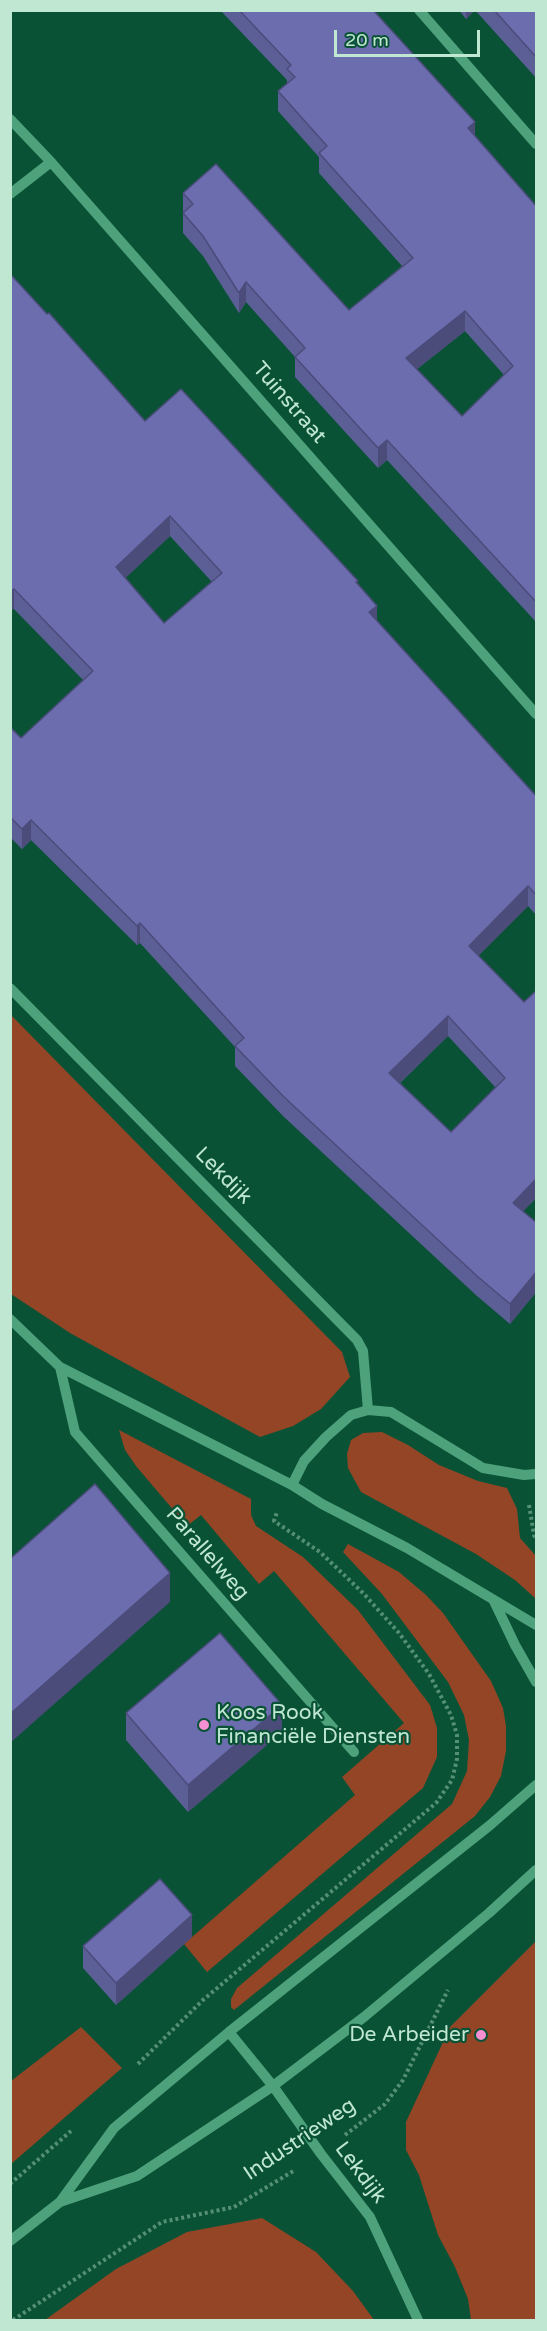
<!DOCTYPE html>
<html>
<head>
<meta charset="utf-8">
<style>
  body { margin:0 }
  #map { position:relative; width:547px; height:2331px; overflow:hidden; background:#0a5236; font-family:"Varela Round",sans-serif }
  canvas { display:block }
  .frame { position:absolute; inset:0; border:12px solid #bfe7d1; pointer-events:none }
  .scale { position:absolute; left:334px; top:30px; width:146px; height:27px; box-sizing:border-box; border:3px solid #bfe7d1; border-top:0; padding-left:8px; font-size:18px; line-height:21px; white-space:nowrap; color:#bfe7d1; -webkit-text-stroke:4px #0a5236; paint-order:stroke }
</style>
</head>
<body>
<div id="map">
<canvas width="547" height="2331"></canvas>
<div class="frame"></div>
<div class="scale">20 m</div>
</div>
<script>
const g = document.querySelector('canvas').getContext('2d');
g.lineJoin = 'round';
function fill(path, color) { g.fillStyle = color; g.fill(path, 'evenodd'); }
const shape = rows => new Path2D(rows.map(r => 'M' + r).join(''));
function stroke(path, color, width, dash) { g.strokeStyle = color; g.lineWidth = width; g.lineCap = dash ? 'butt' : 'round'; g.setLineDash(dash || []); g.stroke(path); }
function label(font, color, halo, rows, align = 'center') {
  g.font = font + ' "Varela Round",sans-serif'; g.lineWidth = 4.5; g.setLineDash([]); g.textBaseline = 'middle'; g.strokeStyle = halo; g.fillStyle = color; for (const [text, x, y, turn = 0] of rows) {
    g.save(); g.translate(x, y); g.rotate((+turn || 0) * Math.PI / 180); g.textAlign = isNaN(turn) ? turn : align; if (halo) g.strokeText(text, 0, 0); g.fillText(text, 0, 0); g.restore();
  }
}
const green = shape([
  [10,1014,342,1352,350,1377,321,1409,293,1426,260,1437,70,1333,11,1294],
  [119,1430,251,1499,251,1515,256,1526,303,1557,358,1610,430,1705,437,1728,437,1757,423,1788,207,1972,184,1944,355,1795,342,1777,404,1723,274,1571,259,1584,201,1515,187,1526,136,1466,125,1450],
  [382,1432,408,1445,439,1465,478,1481,507,1488,517,1509,520,1538,536,1556,536,1599,515,1580,476,1554,361,1492,348,1468,347,1454,351,1440,363,1433],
  [348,1544,399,1572,426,1595,443,1613,491,1681,503,1708,506,1726,506,1751,501,1776,490,1797,475,1816,234,2010,231,2007,231,1999,237,1988,452,1804,467,1771,469,1740,464,1715,448,1682,382,1594,343,1552],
  [536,1941,536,2320,471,2320,468,2299,455,2267,438,2235,419,2175,406,2150,406,2122,450,2027],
  [81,2027,122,2068,11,2164,11,2081],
  [262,2218,316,2252,353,2291,374,2320,45,2320,116,2269,187,2232]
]);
const path = shape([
  [529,1505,534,1535,536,1539],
  [138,2064,203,2000,436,1803,452,1780,457,1759,457,1735,451,1715,429,1674,399,1633,363,1593,320,1552,274,1521,277,1512],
  [345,2135,385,2104,403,2080,448,1990],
  [10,2184,71,2131],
  [13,2320,162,2222,234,2207,295,2170]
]);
const minor = shape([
  [419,10,536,144],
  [10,119,51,162,536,714],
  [10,194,51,162],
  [10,988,357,1340,363,1351,368,1410],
  [10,1319,60,1367,292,1485,322,1504,407,1548,536,1625],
  [60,1367,75,1432,354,1752],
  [292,1485,304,1461,326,1437,351,1415,368,1410,391,1412,483,1468,524,1475,536,1474],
  [494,1601,515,1645,536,1682],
  [229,2032,273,2086,321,2154,370,2217,418,2320],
  [60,2202,137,2176,273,2086,364,2017,489,1913,536,1870],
  [10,2241,60,2202,114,2128,229,2032,489,1826,536,1785]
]);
const wall = shape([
  [220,10,373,10,475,136,537,207,537,623,387,460,378,468,295,377,295,357,246,302,239,313,203,256,183,233,183,193,349,310,402,266,319,173,319,157,278,111,278,91,287,84,287,80],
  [465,331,504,375,462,416,417,369],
  [459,10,475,10,466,19],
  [475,10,537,10,537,79],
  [10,277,145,421,358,584,377,621,537,797,537,916,528,906,478,956,524,1002,537,990,537,1197,523,1211,537,1223,537,1291,510,1324,477,1296,284,1117,235,1066,235,1047,140,943,137,945,31,840,22,849,10,837,10,727,21,738,83,680,14,609],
  [170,536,212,582,164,623,125,578],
  [448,1036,496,1088,451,1132,400,1083],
  [126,1713,282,1732,188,1812,126,1740],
  [192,1937,116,2005,83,1968,83,1946]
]);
const shadedWall = shape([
  [466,10,475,10,466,19],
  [475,122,475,142,468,128],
  [246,282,246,302,239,313,239,293],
  [465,311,465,331,406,378,406,358],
  [387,440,387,460,378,468,378,448],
  [170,516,170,536,116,587,116,567],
  [14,589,14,609,10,611,10,592],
  [377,606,377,626,369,612],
  [31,820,31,840,22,849,22,829],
  [528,886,528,906,469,965,469,946],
  [140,923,140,943,137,945,137,926],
  [448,1016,448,1036,389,1093,389,1073],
  [537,1178,537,1197,513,1222,513,1203],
  [537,1271,537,1291,510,1324,510,1304],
  [170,1573,170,1602,10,1743,10,1714],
  [282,1705,282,1732,188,1812,188,1785],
  [192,1915,192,1937,116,2005,116,1983]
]);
const building = shape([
  [239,10,373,10,475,122,468,128,537,207,537,603,387,440,378,448,295,357,305,348,246,282,239,293,203,236,183,213,193,204,183,193,216,164,349,310,413,258,319,153,327,146,278,91,295,77,287,69,291,65,239,10],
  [465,311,513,366,462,416,406,358,465,311],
  [494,10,537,10,537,58,494,10],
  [12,276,47,314,49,313,145,421,181,389,358,581,356,582,377,606,369,612,537,797,537,896,528,886,469,946,524,1002,537,990,537,1178,513,1203,537,1223,537,1271,510,1304,477,1276,284,1097,235,1046,244,1038,140,923,137,926,31,820,22,829,10,817,10,727,21,738,93,671,14,589,10,592,10,277,12,276],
  [170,516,222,573,164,623,116,567,170,516],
  [448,1016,505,1078,451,1132,389,1073,448,1016],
  [95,1484,170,1573,10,1714,10,1559,95,1484],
  [220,1633,282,1705,188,1785,126,1713,220,1633],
  [160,1879,192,1915,116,1983,83,1946,160,1879]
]);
const markers = [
  [204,1725,6,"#f591d2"],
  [481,2035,6,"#f591d2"]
];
const streetNames = [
  ["Tuinstraat",289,403,49],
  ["Lekdijk",223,1176,45],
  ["Parallelweg",207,1554,49],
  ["Industrieweg",300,2140,-34],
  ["Lekdijk",360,2173,53]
];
const poiNames = [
  ["Koos Rook",216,1713],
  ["Financiële Diensten",216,1737],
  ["De Arbeider",469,2035,"right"]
];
fill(green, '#944525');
stroke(path, '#559076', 4, [3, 3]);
stroke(minor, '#4ea27b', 10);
fill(wall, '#5c5e96');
fill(shadedWall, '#4b4c7a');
fill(building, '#6b6daf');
stroke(building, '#4b4c7a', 1.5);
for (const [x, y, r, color] of markers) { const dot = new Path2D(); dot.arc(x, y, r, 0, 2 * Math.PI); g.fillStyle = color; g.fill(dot); stroke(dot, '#0a5236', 2); }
label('21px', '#bfe7d1', '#0a5236', streetNames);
label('21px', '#bfe7d1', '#0a5236', poiNames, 'left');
</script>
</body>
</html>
